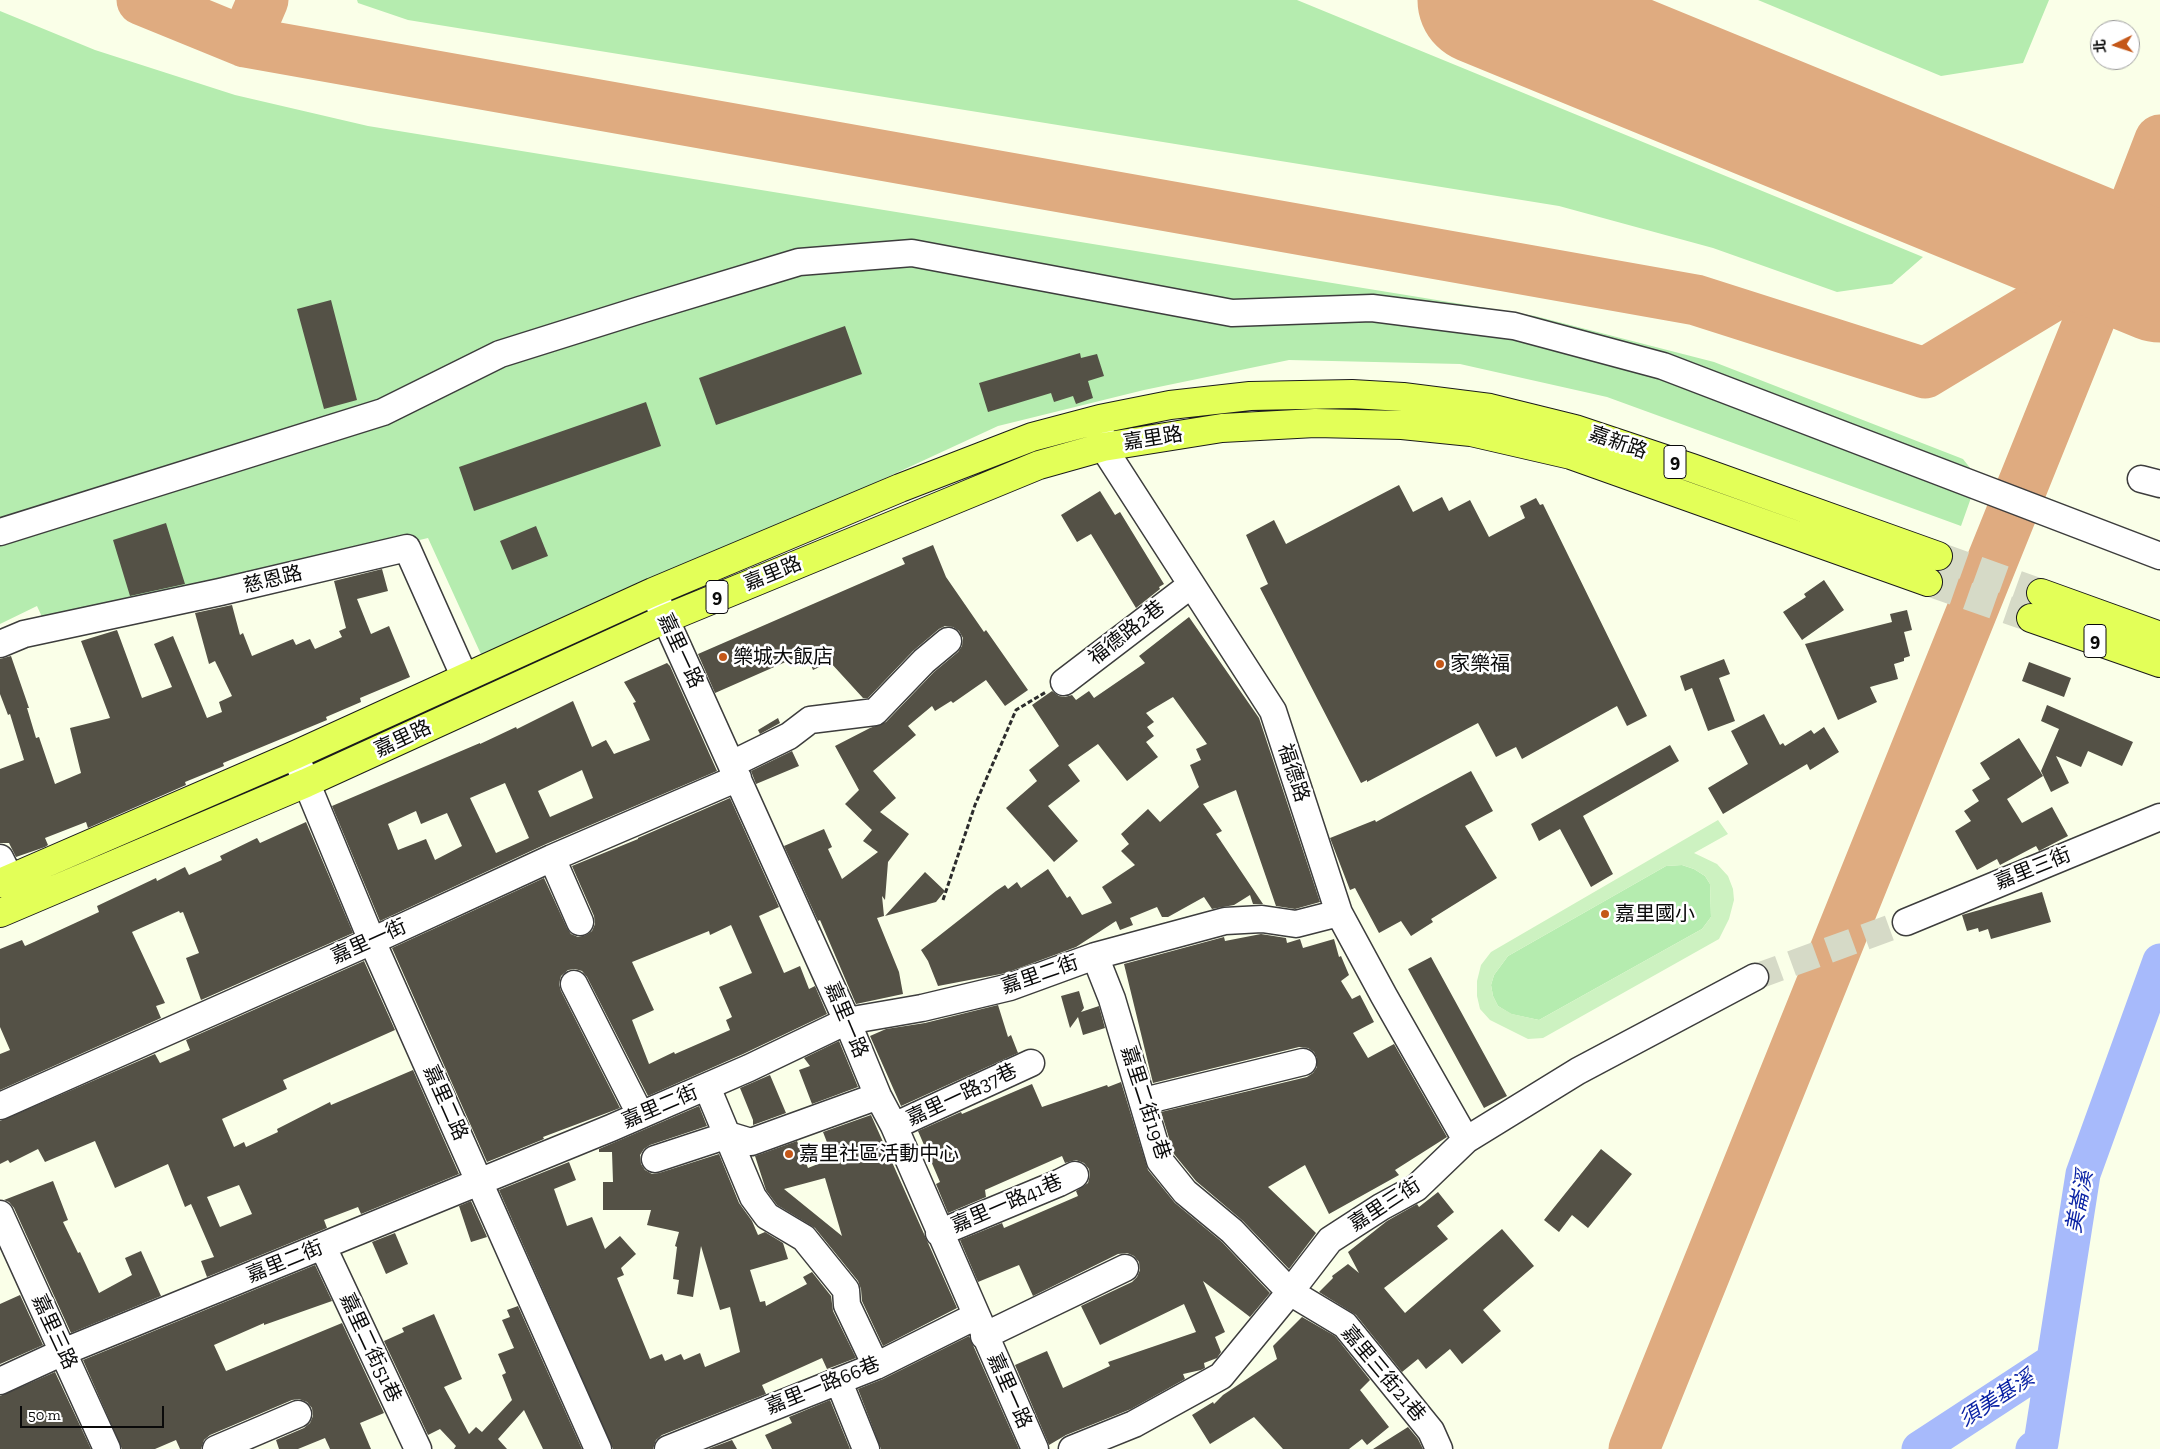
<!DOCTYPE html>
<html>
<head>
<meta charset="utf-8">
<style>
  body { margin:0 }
  #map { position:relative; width:2160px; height:1449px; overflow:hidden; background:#faffe8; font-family:"Zilla Slab","Noto Sans TC",serif }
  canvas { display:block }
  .north { position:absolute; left:2090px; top:20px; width:50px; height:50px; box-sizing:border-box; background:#fff; border:1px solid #9d9d9d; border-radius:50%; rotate:266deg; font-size:14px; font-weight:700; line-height:20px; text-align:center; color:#0a0a0a }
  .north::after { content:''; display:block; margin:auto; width:18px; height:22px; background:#c45718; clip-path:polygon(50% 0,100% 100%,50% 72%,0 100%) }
  .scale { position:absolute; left:20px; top:1406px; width:144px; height:22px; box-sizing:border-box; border:2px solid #0a0a0a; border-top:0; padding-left:6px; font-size:15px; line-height:18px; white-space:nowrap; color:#0a0a0a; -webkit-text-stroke:4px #fff; paint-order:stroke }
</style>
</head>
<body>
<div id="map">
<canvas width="2160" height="1449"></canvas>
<div class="north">北</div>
<div class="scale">50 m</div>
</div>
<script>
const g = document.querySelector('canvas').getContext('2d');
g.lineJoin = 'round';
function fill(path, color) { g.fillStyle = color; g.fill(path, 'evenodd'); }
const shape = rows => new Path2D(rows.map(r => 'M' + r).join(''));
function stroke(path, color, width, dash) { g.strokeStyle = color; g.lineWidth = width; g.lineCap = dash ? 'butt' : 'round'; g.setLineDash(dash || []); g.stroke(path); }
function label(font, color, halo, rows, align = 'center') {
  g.font = font + ' "Zilla Slab","Noto Sans TC",serif'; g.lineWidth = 5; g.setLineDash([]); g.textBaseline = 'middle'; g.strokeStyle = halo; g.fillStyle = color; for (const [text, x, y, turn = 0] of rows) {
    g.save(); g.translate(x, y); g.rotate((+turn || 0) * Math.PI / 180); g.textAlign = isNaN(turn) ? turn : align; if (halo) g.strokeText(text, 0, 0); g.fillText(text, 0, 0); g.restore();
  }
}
const green = shape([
  [357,0,1297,0,1923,257,1892,284,1837,292,1713,248,1559,206,408,20,358,3],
  [1758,0,2049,0,2023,63,1941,76],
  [0,11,95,50,235,95,368,126,1535,316,1714,362,1963,459,1978,478,1961,526,1607,397,1460,364,1289,360,1144,390,998,426,485,663,428,538,214,588,52,639,37,606,0,624],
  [1682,865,1694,869,1705,876,1710,884,1711,917,1702,929,1539,1020,1511,1014,1498,1006,1493,996,1491,985,1494,975,1508,956,1666,866]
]);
const pitch = shape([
  [1718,820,1728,834,1694,853,1717,864,1728,876,1733,889,1734,900,1729,919,1719,939,1543,1038,1528,1039,1490,1020,1480,1009,1477,996,1477,981,1481,965,1491,952],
  [1682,865,1694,869,1705,876,1710,884,1711,917,1702,929,1539,1020,1512,1014,1498,1006,1493,996,1491,985,1494,975,1508,956,1666,866]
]);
const river = shape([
  [1919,1449,2049,1364],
  [2033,1449,2041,1443,2083,1174,2160,961]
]);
const taxiway = shape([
  [142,0,245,42,1696,300,1925,373,2114,259],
  [245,42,263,0],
  [1634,1449,2114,259,2160,140]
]);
const runway = shape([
  [1482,0,2160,278]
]);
const building = shape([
  [331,300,357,400,324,409,297,309],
  [845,326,862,374,716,425,699,378],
  [1080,353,1081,358,1097,354,1104,376,1088,381,1093,398,1076,404,1073,396,1054,402,1051,393,988,412,979,383],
  [646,402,661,446,474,511,459,467],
  [1399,485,1413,512,1442,497,1449,511,1470,500,1489,537,1525,518,1520,506,1536,498,1540,505,1543,504,1647,716,1627,726,1617,706,1522,759,1516,747,1496,757,1478,723,1367,782,1367,780,1361,783,1260,588,1268,584,1246,535,1274,520,1286,544],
  [1100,491,1115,515,1120,512,1164,584,1159,587,1160,589,1136,608,1091,534,1077,542,1061,515],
  [166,523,185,584,130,596,113,540],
  [536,526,548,556,512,570,500,541],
  [933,545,946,577,984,632,986,630,1028,690,1005,706,986,680,953,703,951,701,935,711,932,706,908,726,916,735,873,771,896,798,880,812,909,834,888,862,885,900,882,896,884,916,877,918,899,972,903,994,856,1004,820,920,818,921,784,846,824,829,832,847,828,849,842,879,878,852,863,841,872,830,845,804,859,790,835,746,870,728,886,722,934,672,958,652,962,646,963,638,959,631,953,627,945,626,939,629,913,651,868,698,863,698,830,662,813,670,806,653,715,693,698,654,905,564,902,558],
  [382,569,388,591,357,599,371,634,389,626,410,677,360,698,361,702,326,717,327,720,223,763,224,766,185,782,186,785,88,828,86,822,45,838,48,845,45,847,16,857,9,843,0,843,0,769,24,760,10,714,8,715,0,694,0,659,11,656,29,708,27,708,36,738,39,737,55,784,81,773,70,728,110,718,81,641,117,630,142,698,172,687,154,644,173,636,207,718,222,712,219,702,232,696,215,661,209,664,195,613,232,605,240,635,243,633,252,656,293,639,296,645,310,639,315,649,342,637,339,631,346,628,334,581],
  [1824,580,1844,610,1802,640,1783,612,1806,597,1804,594],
  [1907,610,1912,630,1904,632,1910,656,1904,658,1904,661,1894,664,1898,679,1870,687,1877,702,1838,720,1805,644,1892,622,1890,614],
  [1189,617,1259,718,1320,902,1295,909,1276,906,1236,790,1203,804,1222,831,1216,834,1263,904,1253,904,1250,895,1234,905,1212,909,1204,897,1168,917,1162,917,1157,907,1130,918,1133,925,1120,930,1116,921,1076,947,1006,973,938,986,928,961,921,950,996,891,1005,885,1008,889,1017,882,1021,888,1048,869,1067,898,1070,896,1082,915,1112,903,1102,887,1135,865,1121,851,1129,844,1121,834,1148,809,1160,822,1199,787,1190,765,1201,760,1196,749,1207,744,1173,697,1146,713,1154,722,1147,727,1154,736,1146,742,1158,757,1127,781,1098,744,1068,765,1080,781,1048,806,1078,841,1054,862,1006,808,1037,781,1029,770,1059,746,1032,705,1052,691,1059,696,1065,697,1072,695,1076,700,1089,691,1094,698,1145,663,1139,656],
  [1724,659,1730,674,1719,678,1735,721,1708,731,1692,688,1685,691,1680,676],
  [2029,662,2071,678,2064,697,2022,681],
  [667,663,670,666,717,771,546,844,380,921,332,806,480,743,480,744,516,727,517,729,573,701,592,747,606,740,614,754,650,740,633,703,636,702,624,682],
  [582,770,593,798,550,817,538,791],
  [505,783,529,838,496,853,470,798],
  [416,811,421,824,447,813,462,846,435,860,426,839,398,850,388,824],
  [2047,705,2133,742,2122,766,2088,751,2081,767,2056,756,2069,783,2051,792,2041,771,2059,729,2041,721],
  [1764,714,1780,745,1783,743,1785,746,1811,730,1814,734,1824,727,1839,752,1810,770,1807,764,1723,814,1708,788,1748,764,1731,731],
  [778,718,780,723,760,734,758,730],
  [2019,738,2043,776,2007,799,2022,823,2052,807,2068,836,2039,851,2036,846,2000,865,1997,859,1977,870,1955,831,1971,821,1964,811,1979,801,1972,790,1990,779,1980,763],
  [1670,745,1679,761,1583,816,1613,874,1591,887,1560,829,1539,841,1531,824],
  [792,751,799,766,756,784,751,771],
  [1471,771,1493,811,1465,826,1497,878,1431,919,1433,922,1411,936,1401,921,1379,933,1355,888,1350,890,1330,838,1375,820,1376,822],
  [730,798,779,907,759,916,784,973,800,966,809,989,815,986,827,1014,743,1054,648,1096,587,977,582,971,575,969,568,970,561,976,559,984,561,991,620,1108,543,1137,544,1139,487,1162,392,948,544,878,567,928,571,934,578,937,586,935,592,931,595,924,594,916,572,866,638,839,638,838],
  [731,925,752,973,719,987,732,1017,726,1020,730,1030,675,1054,674,1052,649,1064,632,1020,654,1010,632,962,709,931,710,935],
  [306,822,353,933,201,1000,186,958,199,953,183,912,180,913,179,911,132,932,165,1003,156,1006,161,1018,0,1090,0,1054,10,1050,0,1027,0,949,22,940,25,946,34,942,99,912,97,906,156,878,157,881,185,867,189,875,222,860,220,856,257,838,260,843],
  [925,872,945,891,936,902,885,916],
  [2042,892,2051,922,1991,939,1988,929,1979,932,1978,928,1967,931,1962,915],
  [1261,934,1286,938,1287,943,1300,939,1303,948,1334,939,1339,957,1341,956,1349,975,1341,981,1352,999,1360,995,1374,1022,1353,1033,1368,1058,1394,1044,1447,1137,1395,1170,1399,1175,1329,1214,1305,1165,1268,1187,1316,1233,1289,1269,1243,1221,1196,1181,1174,1154,1161,1112,1307,1077,1313,1073,1317,1067,1317,1058,1314,1052,1308,1048,1299,1047,1153,1083,1124,964,1224,937,1225,941],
  [1431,957,1507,1096,1484,1108,1408,969],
  [364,961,395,1030,283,1080,287,1089,222,1119,234,1147,244,1142,246,1147,278,1132,277,1129,330,1102,331,1105,413,1070,459,1174,361,1214,358,1207,324,1220,327,1228,207,1277,201,1261,214,1257,191,1204,185,1207,168,1164,115,1188,95,1141,45,1162,38,1149,10,1163,8,1160,0,1164,0,1121,155,1054,160,1063,190,1050,186,1040],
  [239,1185,252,1214,220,1227,207,1197],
  [1079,991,1084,1008,1081,1012,1099,1006,1105,1028,1083,1035,1078,1017,1070,1028,1061,996],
  [998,1005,1008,1037,1011,1035,1018,1053,901,1106,870,1036,886,1029,925,1023],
  [839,1041,858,1087,812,1104,799,1070,810,1066,804,1058],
  [770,1075,786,1113,753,1125,753,1120,740,1088],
  [1121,1082,1148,1170,1175,1203,1222,1242,1270,1293,1250,1317,1203,1281,1225,1332,1215,1337,1221,1352,1217,1358,1204,1363,1205,1368,1201,1370,1183,1374,1185,1379,1131,1409,1066,1435,1049,1445,1015,1365,1047,1351,1063,1388,1110,1366,1108,1362,1196,1332,1184,1304,1100,1345,1081,1306,1132,1282,1137,1277,1140,1270,1139,1262,1134,1256,1127,1253,1118,1254,1033,1296,1019,1265,978,1282,960,1240,1002,1223,1004,1228,1078,1196,1076,1191,1088,1183,1090,1175,1089,1169,1084,1163,1076,1160,1065,1163,1062,1156,985,1190,986,1197,948,1213,936,1184,940,1182,918,1131,961,1112,962,1114,1032,1084,1042,1107,1107,1085,1108,1087],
  [699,1106,707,1126,650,1145,644,1149,640,1155,641,1164,645,1170,652,1174,659,1173,719,1154,739,1203,752,1221,758,1235,765,1232,783,1243,788,1259,750,1270,760,1302,765,1301,766,1306,807,1284,803,1277,812,1272,831,1296,833,1311,856,1358,827,1369,822,1358,762,1385,766,1394,662,1435,656,1440,653,1449,613,1449,499,1190,569,1162,576,1180,554,1189,567,1226,592,1217,605,1249,620,1236,636,1254,621,1268,624,1275,617,1278,650,1359,662,1354,665,1361,681,1354,684,1360,700,1353,705,1367,740,1352,730,1307,720,1310,701,1246,693,1297,677,1294,679,1280,673,1279,677,1247,675,1246,679,1232,647,1225,651,1210,603,1210,603,1182,613,1182,612,1152,599,1152,599,1149],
  [871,1115,957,1308,883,1346,862,1301,861,1289,858,1281,815,1228,777,1205,766,1190,755,1156,797,1141,808,1168,833,1158,823,1132],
  [825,1178,842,1236,784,1189],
  [1601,1149,1632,1174,1588,1228,1572,1215,1559,1232,1544,1220],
  [53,1181,68,1220,63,1222,78,1253,80,1252,99,1293,132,1275,125,1258,141,1251,161,1296,71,1333,14,1208,9,1202,4,1200],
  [1438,1192,1454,1212,1437,1226,1448,1239,1384,1288,1405,1313,1502,1229,1534,1266,1483,1310,1501,1331,1462,1364,1450,1349,1426,1369,1418,1359,1402,1372,1356,1315,1319,1292,1333,1278,1332,1276,1348,1264,1359,1273,1348,1252,1387,1221,1417,1204,1419,1207],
  [471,1201,487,1237,471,1242,459,1206],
  [395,1233,408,1264,386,1274,372,1242],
  [315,1265,332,1301,264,1325,264,1323,214,1345,226,1371,342,1323,384,1413,360,1423,371,1449,330,1449,325,1438,298,1449,279,1449,276,1440,304,1428,310,1423,313,1416,312,1408,307,1402,299,1399,292,1400,210,1435,204,1440,201,1449,180,1449,176,1440,155,1449,122,1449,83,1360],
  [20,1295,43,1345,0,1364,0,1304],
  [518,1306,582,1449,543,1449,524,1410,498,1439,507,1449,454,1449,456,1446,440,1429,428,1435,384,1341,404,1332,402,1328,434,1314,462,1379,444,1387,469,1434,476,1427,482,1432,512,1400,502,1375,506,1373,498,1354,514,1348,502,1320,510,1317,507,1310],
  [1302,1317,1335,1336,1370,1380,1360,1390,1389,1427,1367,1445,1362,1439,1349,1449,1283,1449,1254,1417,1210,1444,1192,1415,1213,1402,1214,1404,1223,1395,1277,1359,1273,1346],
  [969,1336,1019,1449,881,1449,858,1389,883,1379],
  [55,1372,91,1449,0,1449,0,1396],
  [830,1400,850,1449,772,1449,765,1435,792,1423,789,1417],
  [1408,1427,1418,1439,1423,1449,1373,1449],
  [732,1440,737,1449,708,1449]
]);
const minorTunnel = shape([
  [1755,977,1906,922]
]);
const majorTunnel = shape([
  [1938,556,2041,593],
  [1928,582,2031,618]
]);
const path = shape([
  [943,900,975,805,1016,710,1046,692]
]);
const minor = shape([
  [1100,427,1103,447,1273,711,1339,913,1384,996,1466,1140],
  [2141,479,2160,484],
  [0,532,383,412,500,354,640,310,799,262,912,253,1232,313,1372,308,1514,326,1663,366,2160,556],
  [656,598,847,1021,878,1096,894,1126,1035,1449],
  [0,644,24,634,220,592,407,548,465,678],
  [1064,682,1191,585],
  [295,755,372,941,598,1449],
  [732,764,789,736,810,720,875,712,924,661,948,641],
  [0,858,10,878],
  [552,858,580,922],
  [1906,922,2160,817],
  [1095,956,1112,999,1160,1161,1185,1192,1232,1231,1290,1292,1345,1325,1431,1431,1439,1449],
  [574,984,640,1114],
  [707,1087,753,1197,767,1216,804,1238,846,1290,847,1305,876,1366],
  [1144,1101,1303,1062],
  [0,1106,372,941,552,858,738,778],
  [894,1126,1031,1063],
  [655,1159,728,1135,751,1142,878,1096],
  [0,1214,107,1449],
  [939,1233,1059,1183,1075,1175],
  [323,1247,418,1449],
  [984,1336,1125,1268],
  [0,1381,63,1352,611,1128,749,1068,847,1021,922,1008,1010,987,1095,956,1225,921,1262,919,1296,924,1339,913],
  [839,1382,866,1449],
  [216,1449,298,1414],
  [668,1449,876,1366,976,1316],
  [1072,1449,1134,1424,1221,1376,1290,1292,1330,1240,1381,1207,1416,1188,1466,1140,1578,1071,1755,977]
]);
const major = shape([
  [2041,593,2160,636],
  [2031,618,2160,663],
  [0,883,295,755,653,592,900,488,1032,437,1100,419,1170,405,1250,396,1352,394,1403,397,1490,408,1575,429,1692,468,1938,556],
  [0,913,306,783,665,619,1039,465,1103,447,1222,428,1315,423,1402,425,1471,432,1571,455,1928,582]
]);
const markers = [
  [723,657,5,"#c45718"],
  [1440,664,5,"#c45718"],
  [1605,914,5,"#c45718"],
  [789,1154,5,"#c45718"]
];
const shields = [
  [1675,462,22],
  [717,597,22],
  [2095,641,22]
];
const shieldNames = [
  ["9",1675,462],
  ["9",717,597],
  ["9",2095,641]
];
const streetNames = [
  ["嘉里路",1153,439,-9],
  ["嘉新路",1618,443,19],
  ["嘉里路",773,574,-22],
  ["慈恩路",273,580,-14],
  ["福德路2巷",1127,633,-38],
  ["嘉里一路",680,651,65],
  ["嘉里路",403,739,-25],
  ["福德路",1293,773,72],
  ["嘉里三街",2033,869,-22],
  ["嘉里一街",369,942,-24],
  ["嘉里二街",1040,975,-19],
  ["嘉里一路",846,1020,67],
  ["嘉里一路37巷",962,1095,-25],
  ["嘉里二路",445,1103,66],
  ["嘉里二街19巷",1145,1103,72],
  ["嘉里二街",660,1107,-23],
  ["嘉里一路41巷",1007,1204,-23],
  ["嘉里三街",1385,1205,-33],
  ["嘉里二街",285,1262,-22],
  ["嘉里三路",54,1332,65],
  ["嘉里二街51巷",370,1348,65],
  ["嘉里三街21巷",1383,1374,50],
  ["嘉里一路66巷",823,1386,-22],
  ["嘉里一路",1009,1391,66]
];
const poiNames = [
  ["樂城大飯店",733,657],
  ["家樂福",1450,664],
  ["嘉里國小",1615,914],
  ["嘉里社區活動中心",799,1154]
];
const waterNames = [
  ["美崙溪",2080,1202,-79],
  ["須美基溪",1997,1399,-33]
];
fill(green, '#b5ecaf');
fill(pitch, '#cdf2c1');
stroke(river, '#a7bafb', 35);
stroke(taxiway, '#dfab80', 51);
stroke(runway, '#dfab80', 129);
fill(building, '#545146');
stroke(minorTunnel, '#d6dac7', 26, [26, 13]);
stroke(majorTunnel, '#d6dac7', 28, [28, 14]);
stroke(minor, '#3d3d3d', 29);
stroke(major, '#1b1b1b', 30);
stroke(path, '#2c2c2c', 3, [5, 2.5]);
stroke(minor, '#fff', 26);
stroke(major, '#e3ff58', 28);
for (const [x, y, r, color] of markers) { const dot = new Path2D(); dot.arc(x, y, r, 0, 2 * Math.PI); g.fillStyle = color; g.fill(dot); stroke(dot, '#fff', 2); }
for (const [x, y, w] of shields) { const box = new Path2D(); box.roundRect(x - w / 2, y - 16.5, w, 33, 4); g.fillStyle = '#fff'; g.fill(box); stroke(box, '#0a0a0a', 1); }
label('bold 19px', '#0a0a0a', null, shieldNames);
label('20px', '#0a0a0a', '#fff', streetNames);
label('20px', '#0a0a0a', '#fff', poiNames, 'left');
label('italic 21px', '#0b23a5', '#fff', waterNames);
</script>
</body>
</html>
